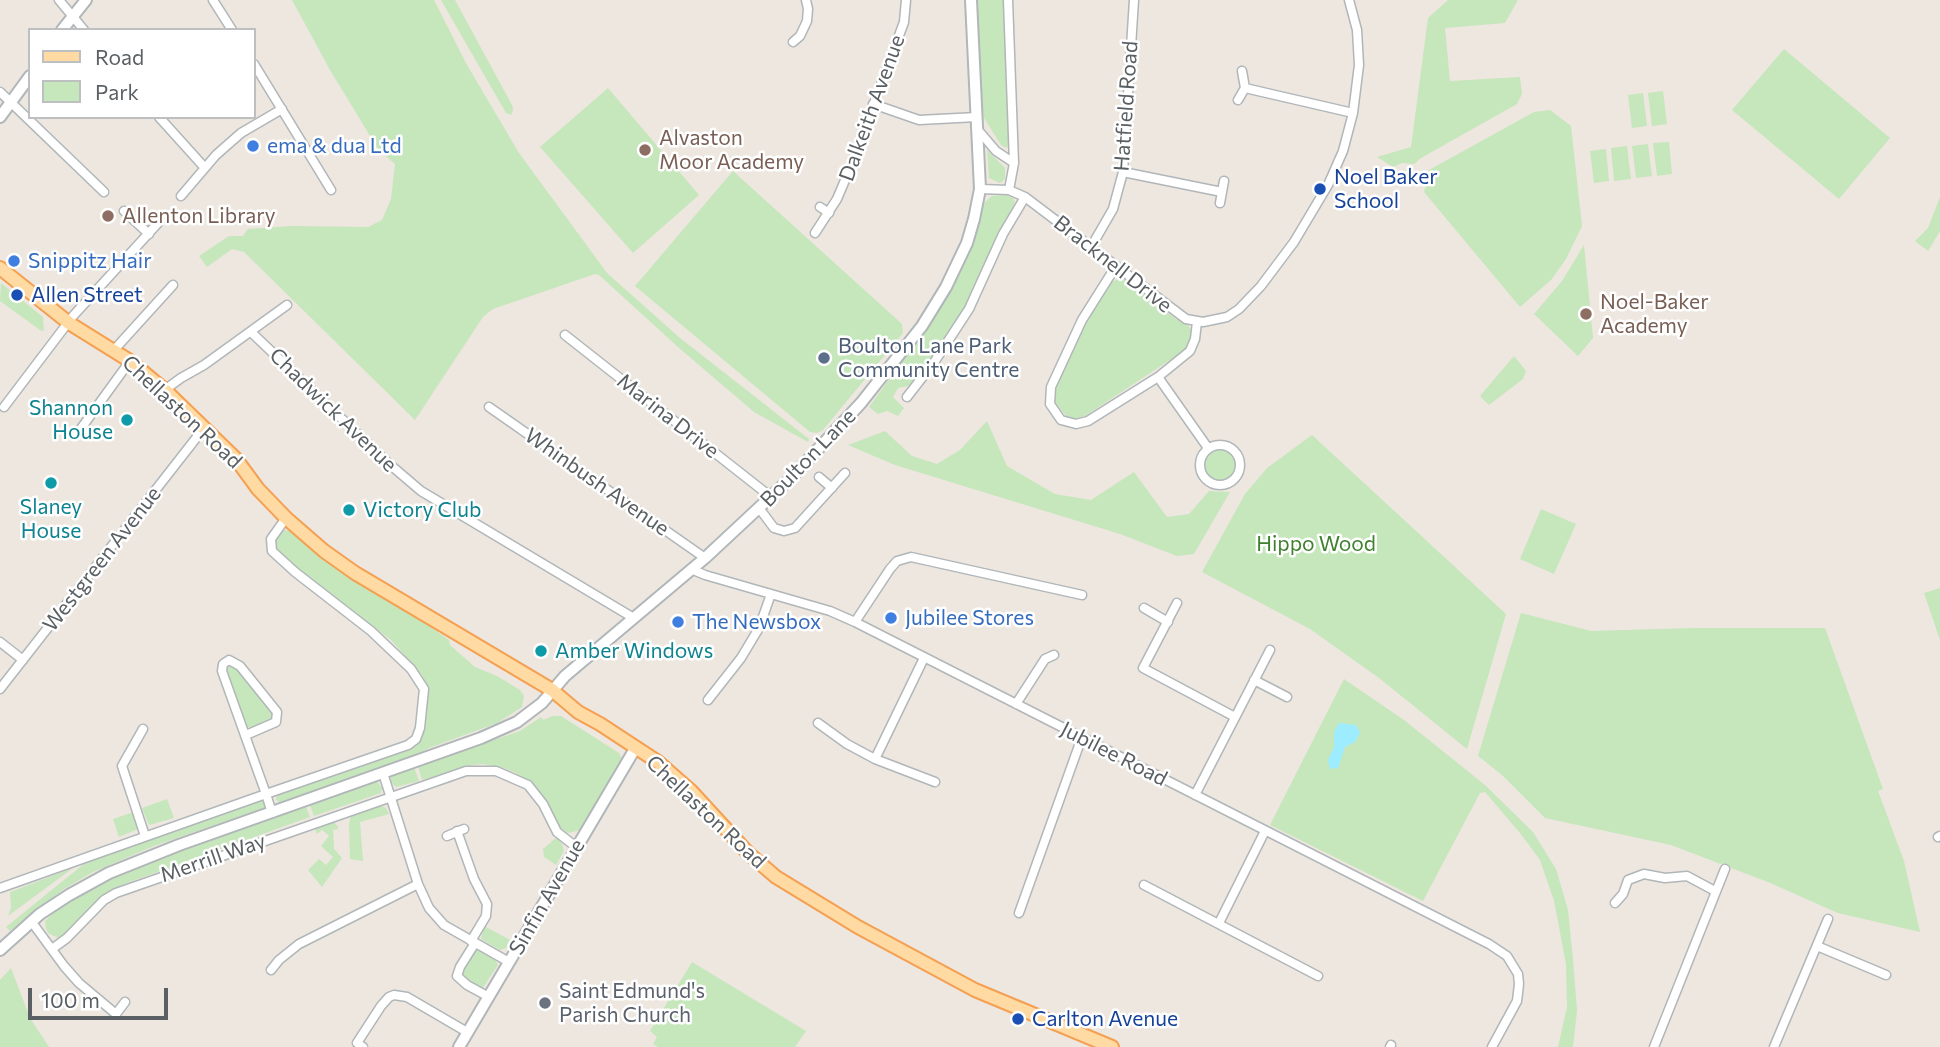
<!DOCTYPE html>
<html>
<head>
<meta charset="utf-8">
<style>
  body { margin:0 }
  #map { position:relative; width:1940px; height:1047px; overflow:hidden; background:#ede7e0; font-family:Commissioner,sans-serif }
  canvas { display:block }
  .legend { position:absolute; left:28px; top:28px; width:228px; height:91px; box-sizing:border-box; background:#fff; border:2px solid #bdbfc0; margin:0; padding:9px 12px; list-style:none; font-size:21px; color:#595f62 }
  .legend li { display:flex; align-items:center; gap:14px; height:35px }
  .legend b { width:35px; border:2px solid #bdbfc0 }
  .scale { position:absolute; left:28px; top:988px; width:140px; height:32px; box-sizing:border-box; border:4px solid #595f62; border-top:0; padding-left:9px; font-size:21px; line-height:24px; white-space:nowrap; color:#595f62; -webkit-text-stroke:5px #fff; paint-order:stroke }
</style>
</head>
<body>
<div id="map">
<canvas width="1940" height="1047"></canvas>
<ul class="legend">
<li><b style="height:9px;background:#ffdaa3"></b>Road</li>
<li><b style="height:19px;background:#c6e6bb"></b>Park</li>
</ul>
<div class="scale">100 m</div>
</div>
<script>
const g = document.querySelector('canvas').getContext('2d');
g.lineJoin = 'round';
function fill(path, color) { g.fillStyle = color; g.fill(path, 'evenodd'); }
const shape = rows => new Path2D(rows.map(r => 'M' + r).join(''));
function stroke(path, color, width, dash) { g.strokeStyle = color; g.lineWidth = width; g.lineCap = dash ? 'butt' : 'round'; g.setLineDash(dash || []); g.stroke(path); }
function label(font, color, halo, rows, align = 'center') {
  g.font = font + ' Commissioner,sans-serif'; g.lineWidth = 5; g.setLineDash([]); g.textBaseline = 'middle'; g.strokeStyle = halo; g.fillStyle = color; for (const [text, x, y, turn = 0] of rows) {
    g.save(); g.translate(x, y); g.rotate((+turn || 0) * Math.PI / 180); g.textAlign = isNaN(turn) ? turn : align; if (halo) g.strokeText(text, 0, 0); g.fillText(text, 0, 0); g.restore();
  }
}
const green = shape([
  [292,0,434,0,467,65,519,153,607,273,680,338,809,439,808,442,754,412,678,347,599,275,595,274,493,309,483,317,415,420,244,252,232,249,207,267,199,256,229,236,243,236,248,229,292,226,368,227,382,220,391,199,395,164,378,149,330,70],
  [441,0,455,0,512,105,513,110,511,115,506,113],
  [976,0,1004,0,1010,144,1006,148,1001,145,984,118,981,97],
  [1448,0,1518,0,1505,23,1445,28,1450,81,1520,77,1522,94,1517,104,1421,158,1414,164,1402,163,1393,167,1377,157,1411,147,1428,18],
  [1784,49,1890,138,1839,199,1732,110],
  [608,88,699,195,633,253,540,147],
  [1663,91,1667,124,1652,126,1648,93],
  [1643,93,1647,126,1632,128,1628,95],
  [1550,110,1571,126,1582,226,1566,259,1551,280,1520,307,1424,192,1429,170,1534,112],
  [1669,142,1672,174,1657,176,1653,143],
  [1648,144,1652,176,1636,178,1632,146],
  [1627,146,1631,179,1614,181,1611,148],
  [1606,149,1609,181,1594,183,1590,151],
  [987,150,1005,168,1005,179,1000,183,989,178],
  [733,171,902,324,903,333,823,430,817,433,810,432,635,286],
  [1006,195,1013,198,1015,202,965,308,913,385,898,388,893,397,904,408,898,416,887,411,878,414,869,407,933,319,947,295,968,254,983,204,992,196],
  [1940,197,1940,231,1928,251,1915,241,1928,228],
  [1584,245,1593,338,1578,356,1534,314,1562,281],
  [1119,278,1124,279,1176,319,1188,325,1192,332,1192,338,1185,350,1085,416,1075,419,1067,417,1054,401,1055,389,1082,330,1109,284],
  [1,283,43,317,44,331,40,330,0,301],
  [1514,356,1526,371,1523,379,1489,405,1480,396],
  [987,421,1007,466,1055,494,1091,500,1134,472,1167,517,1189,514,1209,491,1230,492,1194,554,1177,556,1120,534,895,465,848,445,885,431,912,456,937,464,960,450],
  [1312,435,1506,614,1467,749,1379,678,1310,629,1202,572,1245,494,1267,468],
  '1203 465a17 17 0 1 1 34 0a17 17 0 1 1-34 0Z',
  [1541,509,1576,524,1554,574,1520,559],
  [284,530,289,531,328,563,396,603,449,640,450,645,475,667,497,676,520,690,524,696,522,707,497,723,429,748,400,764,279,803,276,799,277,794,413,746,420,739,424,727,427,686,422,675,391,640,276,553,275,541],
  [1940,588,1940,640,1924,593],
  [1521,613,1591,631,1693,628,1825,628,1883,789,1878,791,1904,861,1920,932,1838,913,1768,882,1671,845,1545,818,1502,775,1478,756],
  [227,664,233,664,274,714,272,719,251,728,245,726,225,670],
  [1344,679,1404,720,1485,785,1533,832,1556,869,1568,910,1573,959,1577,1011,1573,1047,1558,1047,1567,1007,1566,964,1554,901,1540,860,1520,833,1485,792,1480,793,1423,901,1270,825],
  [553,716,561,716,619,753,623,760,581,830,568,833,562,830,557,826,547,802,535,786,516,773,504,768,483,764,472,765,422,780,418,766,520,731,541,717,543,720],
  [414,767,419,781,396,787,391,782,391,776],
  [376,780,382,788,381,793,314,816,309,803],
  [167,799,174,818,149,825,142,808],
  [262,800,265,802,264,808,154,846,93,872,64,889,10,931,6,927,85,863],
  [305,804,310,817,124,884,106,894,89,908,65,936,58,938,48,933,46,928,45,921,59,907,101,881,143,863],
  [379,805,386,808,389,814,360,822,363,861,350,859,349,824,351,815],
  [134,812,138,829,119,837,113,819],
  [330,822,334,822,338,827,338,829,333,830,334,849,342,858,322,887,308,870,319,859,326,865,333,857,321,846,329,836,322,830,317,834,314,827],
  [557,837,562,844,564,851,556,865,544,857,543,849],
  [73,868,8,916,11,908,10,892],
  [484,926,512,941,508,947,500,950,481,939],
  [474,948,496,961,498,965,482,989,461,977,461,970],
  [692,962,806,1031,795,1047,658,1047,653,1044,657,1037,650,1031],
  [11,968,30,1018,49,1047,0,1047,0,980]
]);
const water = shape([
  [1339,723,1356,725,1360,733,1355,742,1345,747,1338,768,1330,769,1328,760,1334,747,1334,732]
]);
const minor = shape([
  [59,0,84,30],
  [213,0,232,30],
  [1008,0,1014,163,1009,190],
  [793,42,800,36,807,21,808,9,806,0],
  [254,64,331,190],
  [1245,88,1353,113],
  [0,92,104,192],
  [1238,100,1245,88,1242,71],
  [873,104,919,120,977,117],
  [159,117,205,168],
  [978,130,996,151,1014,163],
  [1123,172,1222,192],
  [980,189,1009,190,1025,197,1186,319,1203,322,1227,317,1239,309,1261,286,1294,242,1328,185,1343,151,1353,113,1359,65,1357,30,1349,0],
  [181,196,216,155,241,133,282,109],
  [1220,203,1224,181],
  [820,207,829,213],
  [124,211,149,234],
  [815,233,837,199,851,166,904,22,906,0],
  [1091,247,1113,209,1123,172,1134,0],
  [1116,266,1082,320,1051,387,1050,404,1061,420,1076,424,1088,421,1158,377,1190,351,1195,339,1197,322],
  [251,332,387,462,421,491,632,617],
  [565,335,771,497],
  [114,350,173,285],
  [1158,377,1208,448],
  [167,392,170,386,181,378,204,365,287,305],
  [907,397,935,361,969,309,1003,234,1025,197],
  [4,407,73,316,158,223],
  [489,407,705,558],
  [77,434,130,361],
  '1200 465a20 20 0 1 1 40 0a20 20 0 1 1-40 0Z',
  [819,477,832,488],
  [759,508,774,528,784,531,795,528,845,473],
  [691,569,705,575,830,611,855,622,1489,944,1507,956,1518,974,1519,984,1517,1001,1492,1047],
  [1177,603,1143,668,1235,717],
  [1144,608,1168,622],
  [855,622,890,569,897,561,911,557,1082,595],
  [0,642,23,660],
  [1254,680,1287,697],
  [0,689,204,428],
  [708,700,741,658,759,628,771,594],
  [1016,704,1045,659,1054,655],
  [818,723,847,744,875,759,935,782],
  [143,729,122,766,145,836],
  [246,735,276,722,277,712,240,666,229,660,223,664,222,671,266,794,408,745,416,739,420,728,424,689,411,669,371,631,295,572,272,551,271,539,286,518],
  [875,759,924,658],
  [383,773,418,884,429,908,444,925,509,962],
  [1195,795,1270,650],
  [457,831,474,879,487,904,486,916,471,941],
  [447,836,464,829],
  [1938,837,1940,836],
  [1144,885,1318,976],
  [0,888,266,794,272,813],
  [1615,903,1623,894,1628,880,1644,874,1665,878,1687,876,1715,891],
  [1019,913,1082,737],
  [31,921,64,966,79,983,116,1014,125,1002],
  [1219,923,1265,831],
  [475,943,460,967,457,976,467,985,489,997],
  [1817,946,1886,975],
  [52,949,67,938,104,900,116,893,466,771,496,771,528,785,543,804,557,832,576,847],
  [271,970,279,960,299,944,418,884],
  [363,1047,357,1043,381,1006,389,997,394,995,407,997,467,1032],
  [1390,1047,1391,1045],
  [1654,1047,1725,869],
  [1774,1047,1828,919]
]);
const tertiary = shape([
  [62,30,86,0],
  [0,117,30,76],
  [0,950,40,914,69,895,109,873,179,845,481,738,517,722,542,703,565,676,705,558,794,475,861,403,922,326,946,287,967,243,974,219,980,189,971,0],
  [459,1047,636,747]
]);
const primary = shape([
  [0,268,69,323,130,361,167,392,236,459,258,489,286,518,324,551,355,573,552,690,578,712,600,724,658,762,691,791,748,853,776,877,858,927,975,990,1112,1047]
]);
const markers = [
  [253,146,7,"#3f7fe0"],
  [645,150,7,"#8d6e63"],
  [1320,189,7,"#1a4fb4"],
  [108,216,7,"#8d6e63"],
  [14,261,7,"#3f7fe0"],
  [17,295,7,"#1a4fb4"],
  [1586,314,7,"#8d6e63"],
  [824,358,7,"#5c6f8a"],
  [127,420,7,"#0f9aa8"],
  [51,483,7,"#0f9aa8"],
  [349,510,7,"#0f9aa8"],
  [891,618,7,"#3f7fe0"],
  [678,622,7,"#3f7fe0"],
  [541,651,7,"#0f9aa8"],
  [545,1003,7,"#6b7280"],
  [1018,1019,7,"#1a4fb4"]
];
const streetNames = [
  ["Hatfield Road",1126,106,-86],
  ["Dalkeith Avenue",872,108,-70],
  ["Bracknell Drive",1113,264,38],
  ["Chadwick Avenue",333,410,44],
  ["Chellaston Road",182,412,43],
  ["Marina Drive",668,416,38],
  ["Boulton Lane",808,458,-46],
  ["Whinbush Avenue",597,482,35],
  ["Westgreen Avenue",102,559,-52],
  ["Jubilee Road",1114,754,27],
  ["Chellaston Road",706,812,43],
  ["Merrill Way",213,858,-19],
  ["Sinfin Avenue",547,897,-60]
];
const educationNames = [
  ["Alvaston",659,138],
  ["Moor Academy",659,162],
  ["Allenton Library",122,216],
  ["Noel-Baker",1600,302],
  ["Academy",1600,326]
];
const shopNames = [
  ["ema & dua Ltd",267,146],
  ["Snippitz Hair",28,261],
  ["Jubilee Stores",905,618],
  ["The Newsbox",692,622]
];
const transitNames = [
  ["Noel Baker",1334,177],
  ["School",1334,201],
  ["Allen Street",31,295],
  ["Carlton Avenue",1032,1019]
];
const serviceNames = [
  ["Boulton Lane Park",838,346],
  ["Community Centre",838,370]
];
const cultureNames = [
  ["Shannon",113,408,"right"],
  ["House",113,432,"right"],
  ["Slaney",51,507,"center"],
  ["House",51,531,"center"],
  ["Victory Club",363,510],
  ["Amber Windows",555,651]
];
const parkNames = [
  ["Hippo Wood",1316,544]
];
const worshipNames = [
  ["Saint Edmund's",559,991],
  ["Parish Church",559,1015]
];
fill(green, '#c6e6bb');
fill(water, '#9eecff');
stroke(minor, '#b1b6b9', 11);
stroke(tertiary, '#b1b6b9', 14);
stroke(primary, '#f59f51', 16);
stroke(minor, '#fff', 8);
stroke(tertiary, '#fff', 10);
stroke(primary, '#ffdaa3', 12);
for (const [x, y, r, color] of markers) { const dot = new Path2D(); dot.arc(x, y, r, 0, 2 * Math.PI); g.fillStyle = color; g.fill(dot); stroke(dot, '#fff', 2.5); }
label('21px', '#595f62', '#fff', streetNames);
label('21px', '#785e54', '#fff', educationNames, 'left');
label('21px', '#366cbe', '#fff', shopNames, 'left');
label('21px', '#164399', '#fff', transitNames, 'left');
label('21px', '#4e5e75', '#fff', serviceNames, 'left');
label('21px', '#0d838f', '#fff', cultureNames, 'left');
label('21px', '#408130', '#fff', parkNames);
label('21px', '#5b616d', '#fff', worshipNames, 'left');
</script>
</body>
</html>
